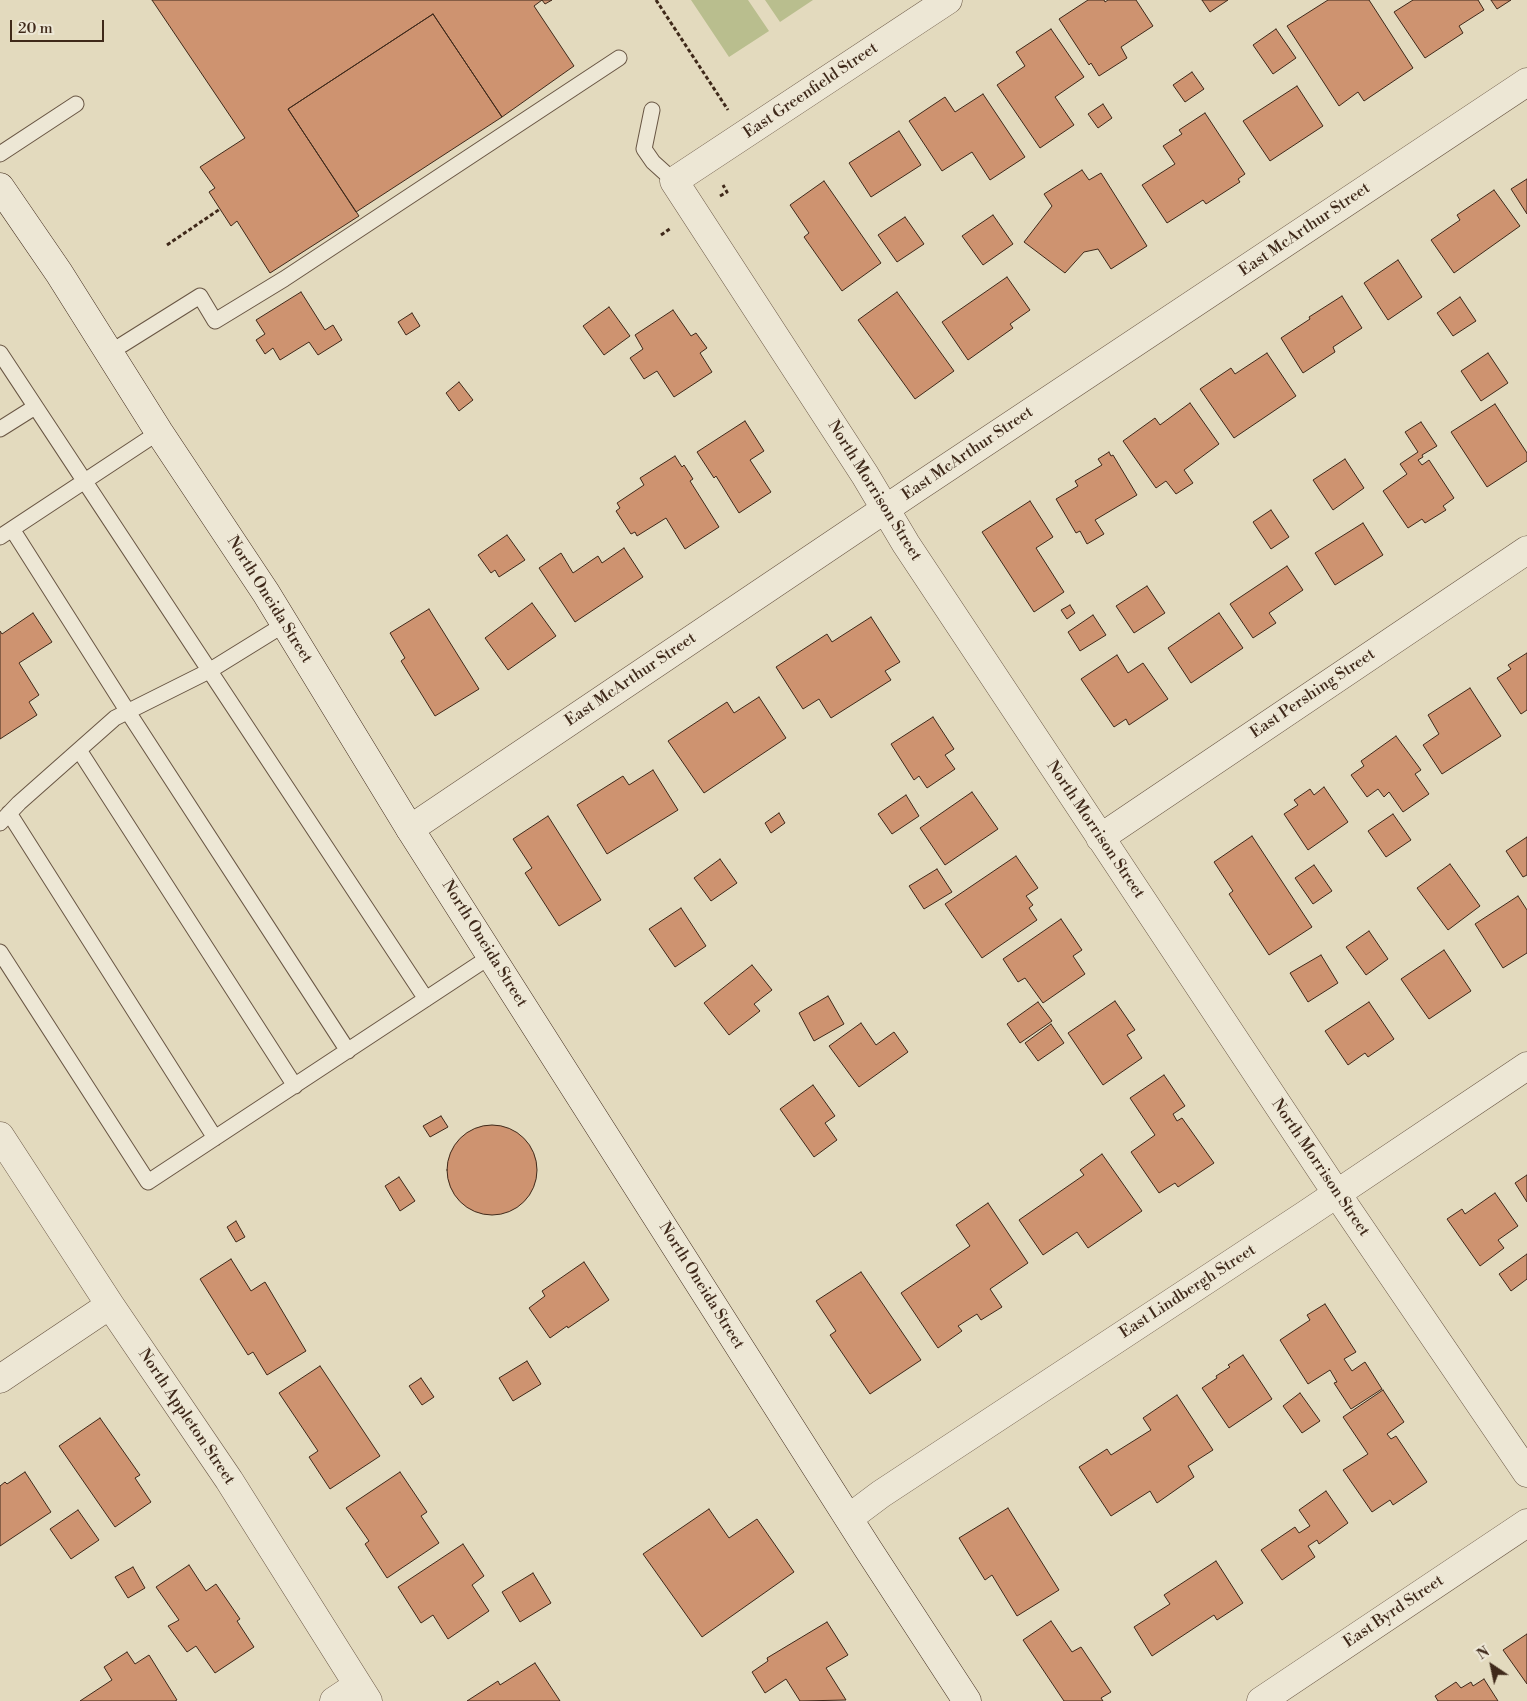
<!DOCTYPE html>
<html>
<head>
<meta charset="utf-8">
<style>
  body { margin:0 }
  #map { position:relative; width:1527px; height:1701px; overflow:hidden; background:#e3dabe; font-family:"Libre Bodoni",serif }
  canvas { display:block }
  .north { position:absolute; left:1467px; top:1641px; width:50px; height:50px; -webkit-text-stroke:4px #ede7d5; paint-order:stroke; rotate:326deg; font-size:14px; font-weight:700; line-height:20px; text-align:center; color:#3f291a }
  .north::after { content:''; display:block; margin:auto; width:18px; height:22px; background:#3f291a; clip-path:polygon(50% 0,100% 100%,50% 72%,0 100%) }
  .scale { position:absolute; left:10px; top:20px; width:94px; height:22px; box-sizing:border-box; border:2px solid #3f291a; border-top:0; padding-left:6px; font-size:15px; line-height:18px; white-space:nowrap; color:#3f291a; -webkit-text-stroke:4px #ede7d5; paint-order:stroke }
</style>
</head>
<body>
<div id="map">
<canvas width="1527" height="1701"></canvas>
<div class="north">N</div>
<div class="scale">20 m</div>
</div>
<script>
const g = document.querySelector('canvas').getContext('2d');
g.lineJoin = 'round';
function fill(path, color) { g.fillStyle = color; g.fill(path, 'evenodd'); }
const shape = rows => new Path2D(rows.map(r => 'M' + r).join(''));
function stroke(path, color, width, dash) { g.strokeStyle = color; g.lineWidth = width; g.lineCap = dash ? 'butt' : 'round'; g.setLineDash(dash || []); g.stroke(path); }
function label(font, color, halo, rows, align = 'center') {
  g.font = font + ' "Libre Bodoni",serif'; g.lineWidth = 5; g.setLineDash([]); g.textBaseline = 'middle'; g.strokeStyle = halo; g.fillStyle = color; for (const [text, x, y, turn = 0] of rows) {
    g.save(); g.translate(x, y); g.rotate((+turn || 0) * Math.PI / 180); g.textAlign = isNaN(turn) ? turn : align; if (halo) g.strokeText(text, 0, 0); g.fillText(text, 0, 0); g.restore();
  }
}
const green = shape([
  [691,0,748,0,769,31,729,57],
  [765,0,813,0,780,22]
]);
const building = shape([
  [152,0,552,0,545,4,542,0,534,6,574,66,502,117,433,14,288,109,359,216,270,273,237,221,231,226,209,192,215,188,200,167,245,138,152,0],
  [1088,0,1104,0,1105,2,1108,0,1136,0,1153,26,1121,47,1127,58,1099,76,1091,63,1089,65,1059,19,1088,0],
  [1202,0,1228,0,1210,12,1202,0],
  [1328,0,1369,0,1413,68,1364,101,1358,92,1339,106,1287,26,1328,0],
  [1413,0,1478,0,1484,10,1459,26,1463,33,1425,58,1394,12,1413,0],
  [1491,0,1511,0,1497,9,1491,0],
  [433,14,502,117,356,212,288,109,433,14],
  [1051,29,1084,77,1055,97,1074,125,1040,148,997,85,1025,66,1016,52,1051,29],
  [1276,29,1296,58,1273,74,1253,45,1276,29],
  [1192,72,1204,89,1185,102,1173,85,1192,72],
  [1297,86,1323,126,1270,161,1243,121,1297,86],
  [983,94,1025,157,990,180,972,152,942,171,909,121,945,97,955,112,983,94],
  [1103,104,1112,118,1098,128,1088,114,1103,104],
  [1205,113,1245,174,1238,179,1240,182,1206,204,1203,200,1167,223,1142,185,1175,164,1163,146,1182,134,1179,130,1205,113],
  [899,131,921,165,871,197,849,163,899,131],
  [1082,170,1089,180,1101,173,1147,246,1111,269,1098,249,1084,252,1065,273,1024,242,1052,206,1044,194,1082,170],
  [1527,179,1527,214,1511,189,1527,179],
  [824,181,881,263,842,291,804,237,809,233,790,205,824,181],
  [1494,190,1520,226,1454,273,1431,240,1460,220,1457,215,1494,190],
  [993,215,1013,244,983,265,962,236,993,215],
  [905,217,924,244,897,262,878,235,905,217],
  [1398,260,1422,297,1388,320,1364,283,1398,260],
  [1007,277,1030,310,1010,324,1013,328,968,360,942,322,1007,277],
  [301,292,325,330,333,325,342,340,318,355,309,342,280,360,273,348,265,354,256,340,265,334,256,320,301,292],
  [897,292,954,371,915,399,858,320,897,292],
  [1342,296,1362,328,1333,347,1335,352,1303,373,1281,338,1310,319,1309,317,1342,296],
  [1460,297,1476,321,1453,336,1437,313,1460,297],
  [609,307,630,336,604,355,583,326,609,307],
  [673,310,691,336,696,333,707,348,700,353,712,372,674,397,657,371,644,379,630,358,643,349,635,335,673,310],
  [412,313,420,326,406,335,398,322,412,313],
  [1267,353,1296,396,1234,438,1200,389,1231,368,1235,374,1267,353],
  [1488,353,1508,383,1481,401,1461,371,1488,353],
  [459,382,473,400,459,411,446,393,459,382],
  [1190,403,1219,444,1184,470,1193,483,1176,494,1166,481,1156,488,1123,441,1155,418,1160,425,1190,403],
  [1495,404,1527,453,1527,461,1487,487,1451,432,1495,404],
  [745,421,764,451,750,460,771,492,739,513,716,476,714,478,697,452,745,421],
  [1421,422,1437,446,1422,455,1423,457,1418,460,1422,465,1429,460,1454,498,1443,506,1446,510,1425,523,1422,519,1408,528,1383,491,1407,474,1400,464,1418,452,1405,432,1421,422],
  [1109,452,1111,456,1113,455,1137,495,1095,520,1104,534,1087,544,1080,531,1076,533,1056,499,1078,486,1075,481,1102,465,1098,459,1109,452],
  [675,456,682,467,684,465,693,479,690,481,719,527,685,549,666,518,637,536,635,532,631,534,616,511,620,508,617,503,644,485,640,478,675,456],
  [1345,459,1364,488,1333,510,1313,480,1345,459],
  [1030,501,1053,537,1036,548,1064,592,1034,612,982,532,1030,501],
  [1271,510,1289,537,1271,549,1253,522,1271,510],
  [1363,523,1383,555,1335,585,1315,553,1363,523],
  [507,535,525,560,499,577,495,570,491,573,478,555,507,535],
  [624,548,643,577,575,622,539,568,561,553,573,573,598,556,602,563,624,548],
  [1287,566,1303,590,1269,613,1276,623,1253,638,1230,604,1287,566],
  [1147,586,1165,613,1134,633,1116,606,1147,586],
  [532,603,556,636,508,670,485,638,532,603],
  [1070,605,1075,613,1067,619,1061,610,1070,605],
  [429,609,479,689,435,716,401,661,405,658,390,633,429,609],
  [33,613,52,642,19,663,39,695,29,702,37,715,0,739,0,631,2,634,33,613],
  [1219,613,1243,648,1191,683,1168,648,1219,613],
  [1093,615,1106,635,1080,651,1068,632,1093,615],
  [871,617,900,662,885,671,891,680,831,718,819,699,803,709,776,667,827,634,832,642,871,617],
  [1527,653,1527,710,1521,714,1497,678,1511,669,1508,665,1527,653],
  [1117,655,1128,673,1143,663,1168,699,1129,725,1126,719,1114,727,1081,679,1117,655],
  [1470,688,1501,736,1442,774,1423,745,1439,734,1428,715,1470,688],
  [759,697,786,738,704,793,668,741,727,702,734,713,759,697],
  [933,717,954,749,945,755,955,769,927,788,919,776,914,780,891,744,933,717],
  [1396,736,1421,770,1415,774,1429,794,1403,812,1389,792,1384,797,1378,789,1367,797,1351,775,1364,766,1361,761,1396,736],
  [653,770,678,810,607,854,577,805,623,776,629,785,653,770],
  [1324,787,1348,822,1308,850,1284,814,1298,805,1294,800,1310,789,1314,795,1324,787],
  [972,792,998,829,945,865,920,828,972,792],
  [906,795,919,816,892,834,878,814,906,795],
  [779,813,785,823,771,833,765,823,779,813],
  [1393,814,1411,840,1386,857,1368,831,1393,814],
  [548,816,601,900,559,926,525,873,532,868,513,839,548,816],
  [1252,836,1312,927,1269,955,1229,894,1233,891,1214,862,1252,836],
  [1527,837,1527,875,1523,877,1506,851,1527,837],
  [1016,856,1038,888,1026,896,1033,905,1029,908,1037,920,982,958,945,904,1016,856],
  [720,859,737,883,711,901,694,878,720,859],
  [1450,864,1480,906,1448,930,1417,888,1450,864],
  [1314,865,1332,891,1313,904,1295,878,1314,865],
  [937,869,952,892,924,909,909,886,937,869],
  [1518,896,1527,910,1527,953,1503,968,1475,924,1518,896],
  [681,908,706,946,675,967,649,929,681,908],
  [1061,919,1082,950,1073,956,1085,974,1043,1003,1025,978,1018,982,1003,959,1061,919],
  [1369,931,1388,959,1366,975,1346,947,1369,931],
  [1444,950,1471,991,1429,1019,1401,979,1444,950],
  [1321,955,1338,983,1308,1002,1290,973,1321,955],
  [752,965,772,990,754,1004,760,1011,729,1035,704,1003,752,965],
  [828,996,844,1024,814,1041,799,1013,828,996],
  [1115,1001,1135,1030,1127,1035,1142,1058,1103,1085,1068,1033,1115,1001],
  [1038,1002,1052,1021,1020,1043,1007,1024,1038,1002],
  [1369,1002,1394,1039,1368,1057,1365,1053,1348,1065,1325,1031,1369,1002],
  [861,1023,876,1045,894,1032,908,1052,859,1087,829,1046,861,1023],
  [1051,1024,1064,1043,1038,1061,1025,1043,1051,1024],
  [1164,1075,1185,1106,1173,1114,1177,1121,1182,1118,1214,1163,1178,1187,1175,1183,1159,1193,1131,1152,1155,1135,1130,1098,1164,1075],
  [813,1085,835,1116,825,1123,837,1140,814,1157,780,1109,813,1085],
  [441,1116,448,1127,430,1137,423,1126,441,1116],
  '447 1170a45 45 0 1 1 90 0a45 45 0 1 1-90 0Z',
  [1102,1154,1142,1211,1088,1248,1077,1232,1043,1255,1019,1220,1084,1175,1080,1170,1102,1154],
  [1527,1175,1527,1202,1515,1183,1527,1175],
  [399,1177,415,1201,400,1211,385,1186,399,1177],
  [1495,1193,1518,1226,1498,1240,1504,1248,1480,1266,1447,1219,1462,1209,1465,1214,1495,1193],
  [988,1203,1028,1263,990,1289,1002,1307,981,1320,977,1314,958,1326,962,1331,938,1348,901,1293,970,1246,956,1225,988,1203],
  [236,1221,245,1237,236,1242,227,1227,236,1221],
  [1527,1254,1527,1279,1511,1291,1499,1274,1527,1254],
  [231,1259,251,1291,265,1282,306,1351,267,1375,253,1352,248,1355,200,1279,231,1259],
  [584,1262,609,1300,568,1328,567,1326,550,1338,529,1308,545,1296,542,1291,584,1262],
  [861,1272,921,1360,870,1394,830,1335,836,1331,816,1301,861,1272],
  [1325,1304,1356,1352,1344,1359,1352,1371,1365,1362,1382,1389,1351,1409,1334,1383,1337,1382,1330,1370,1308,1384,1280,1340,1310,1320,1307,1315,1325,1304],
  [1243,1355,1272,1399,1229,1428,1202,1388,1217,1378,1216,1376,1230,1367,1228,1365,1243,1355],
  [527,1361,541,1384,513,1401,499,1378,527,1361],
  [320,1366,380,1456,330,1489,309,1457,318,1451,279,1393,320,1366],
  [421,1378,434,1397,422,1405,409,1386,421,1378],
  [1383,1390,1404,1422,1387,1434,1391,1439,1396,1436,1427,1482,1393,1505,1390,1500,1372,1512,1343,1470,1368,1454,1343,1417,1383,1390],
  [1300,1393,1320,1421,1302,1433,1283,1406,1300,1393],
  [1177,1395,1213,1450,1188,1466,1194,1477,1157,1503,1150,1491,1111,1516,1079,1467,1107,1449,1111,1455,1151,1430,1143,1418,1177,1395],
  [100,1418,140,1475,135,1478,151,1502,115,1527,59,1446,100,1418],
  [25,1472,51,1512,0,1546,0,1486,5,1482,7,1484,25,1472],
  [400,1472,427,1512,421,1516,439,1543,387,1578,365,1544,369,1541,346,1508,400,1472],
  [1326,1491,1348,1523,1319,1544,1317,1540,1308,1546,1315,1557,1282,1580,1261,1550,1295,1527,1299,1533,1310,1526,1299,1510,1326,1491],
  [1008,1508,1059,1590,1017,1616,992,1575,985,1580,959,1538,1008,1508],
  [709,1509,729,1538,757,1519,794,1572,702,1637,643,1554,709,1509],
  [78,1510,99,1540,71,1559,50,1529,78,1510],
  [463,1544,484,1576,472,1585,489,1611,448,1639,433,1615,421,1623,398,1587,463,1544],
  [1216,1561,1243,1603,1217,1620,1214,1615,1152,1656,1134,1627,1170,1604,1164,1595,1216,1561],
  [189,1565,206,1591,216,1584,240,1619,237,1621,254,1647,215,1673,196,1646,187,1652,168,1626,179,1620,156,1587,189,1565],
  [133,1567,145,1588,128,1598,115,1577,133,1567],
  [533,1573,551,1603,520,1622,502,1592,533,1573],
  [1051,1621,1072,1652,1081,1647,1111,1692,1101,1698,1103,1701,1064,1701,1023,1640,1051,1621],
  [827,1622,848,1655,826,1668,846,1700,800,1701,786,1679,765,1693,752,1672,768,1661,767,1658,827,1622],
  [1527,1634,1527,1684,1503,1650,1527,1634],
  [127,1652,135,1664,149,1655,177,1700,175,1701,80,1701,112,1680,104,1667,127,1652],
  [535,1663,560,1701,467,1701,498,1681,500,1685,535,1663],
  [1484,1679,1498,1701,1438,1701,1435,1696,1456,1682,1461,1688,1471,1682,1473,1686,1484,1679]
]);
const path = shape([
  [656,0,728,110],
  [720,196,727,192,723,185],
  [661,235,671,228],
  [167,245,220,209]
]);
const service = shape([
  [652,110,644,149,653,162,674,181],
  [0,154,76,104],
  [0,353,426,999],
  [109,353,200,296,215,321,284,279,619,58],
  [0,429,35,407],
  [12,529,128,712,348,1051],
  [0,537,159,432],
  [79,750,295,1086],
  [9,813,215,1138],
  [0,823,19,803,115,718,209,671,285,624],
  [0,952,148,1182,491,956]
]);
const minor = shape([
  [948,0,674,181,865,475,906,544,1337,1194,1527,1473],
  [410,829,915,489,1527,82],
  [1100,838,1527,550],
  [0,1136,110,1305,229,1480,368,1701],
  [0,1379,110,1305],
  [849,1518,881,1494,1305,1215,1527,1066],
  [334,1701,358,1685],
  [1261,1701,1527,1523]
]);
const secondary = shape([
  [0,187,59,273,159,432,266,593,410,829,868,1549,967,1701]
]);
const streetNames = [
  ["East Greenfield Street",811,91,-34],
  ["East McArthur Street",1305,230,-34],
  ["East McArthur Street",968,454,-34],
  ["North Morrison Street",874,491,58],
  ["North Oneida Street",269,600,58],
  ["East McArthur Street",631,680,-34],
  ["East Pershing Street",1313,694,-34],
  ["North Morrison Street",1095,830,56],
  ["North Oneida Street",484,944,58],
  ["North Morrison Street",1320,1168,56],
  ["North Oneida Street",701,1286,58],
  ["East Lindbergh Street",1188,1292,-33],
  ["North Appleton Street",186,1417,56],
  ["East Byrd Street",1394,1612,-34]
];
fill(green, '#b9be8e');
fill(building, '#ce9370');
stroke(building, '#3f291a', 1);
stroke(service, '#685543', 17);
stroke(minor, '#685543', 29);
stroke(secondary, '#3f291a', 29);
stroke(path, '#3f291a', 3, [4, 2.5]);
stroke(service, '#ede7d5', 15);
stroke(minor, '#ede7d5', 28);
stroke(secondary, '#ede7d5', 28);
label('16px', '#3f291a', '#ede7d5', streetNames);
</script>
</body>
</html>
